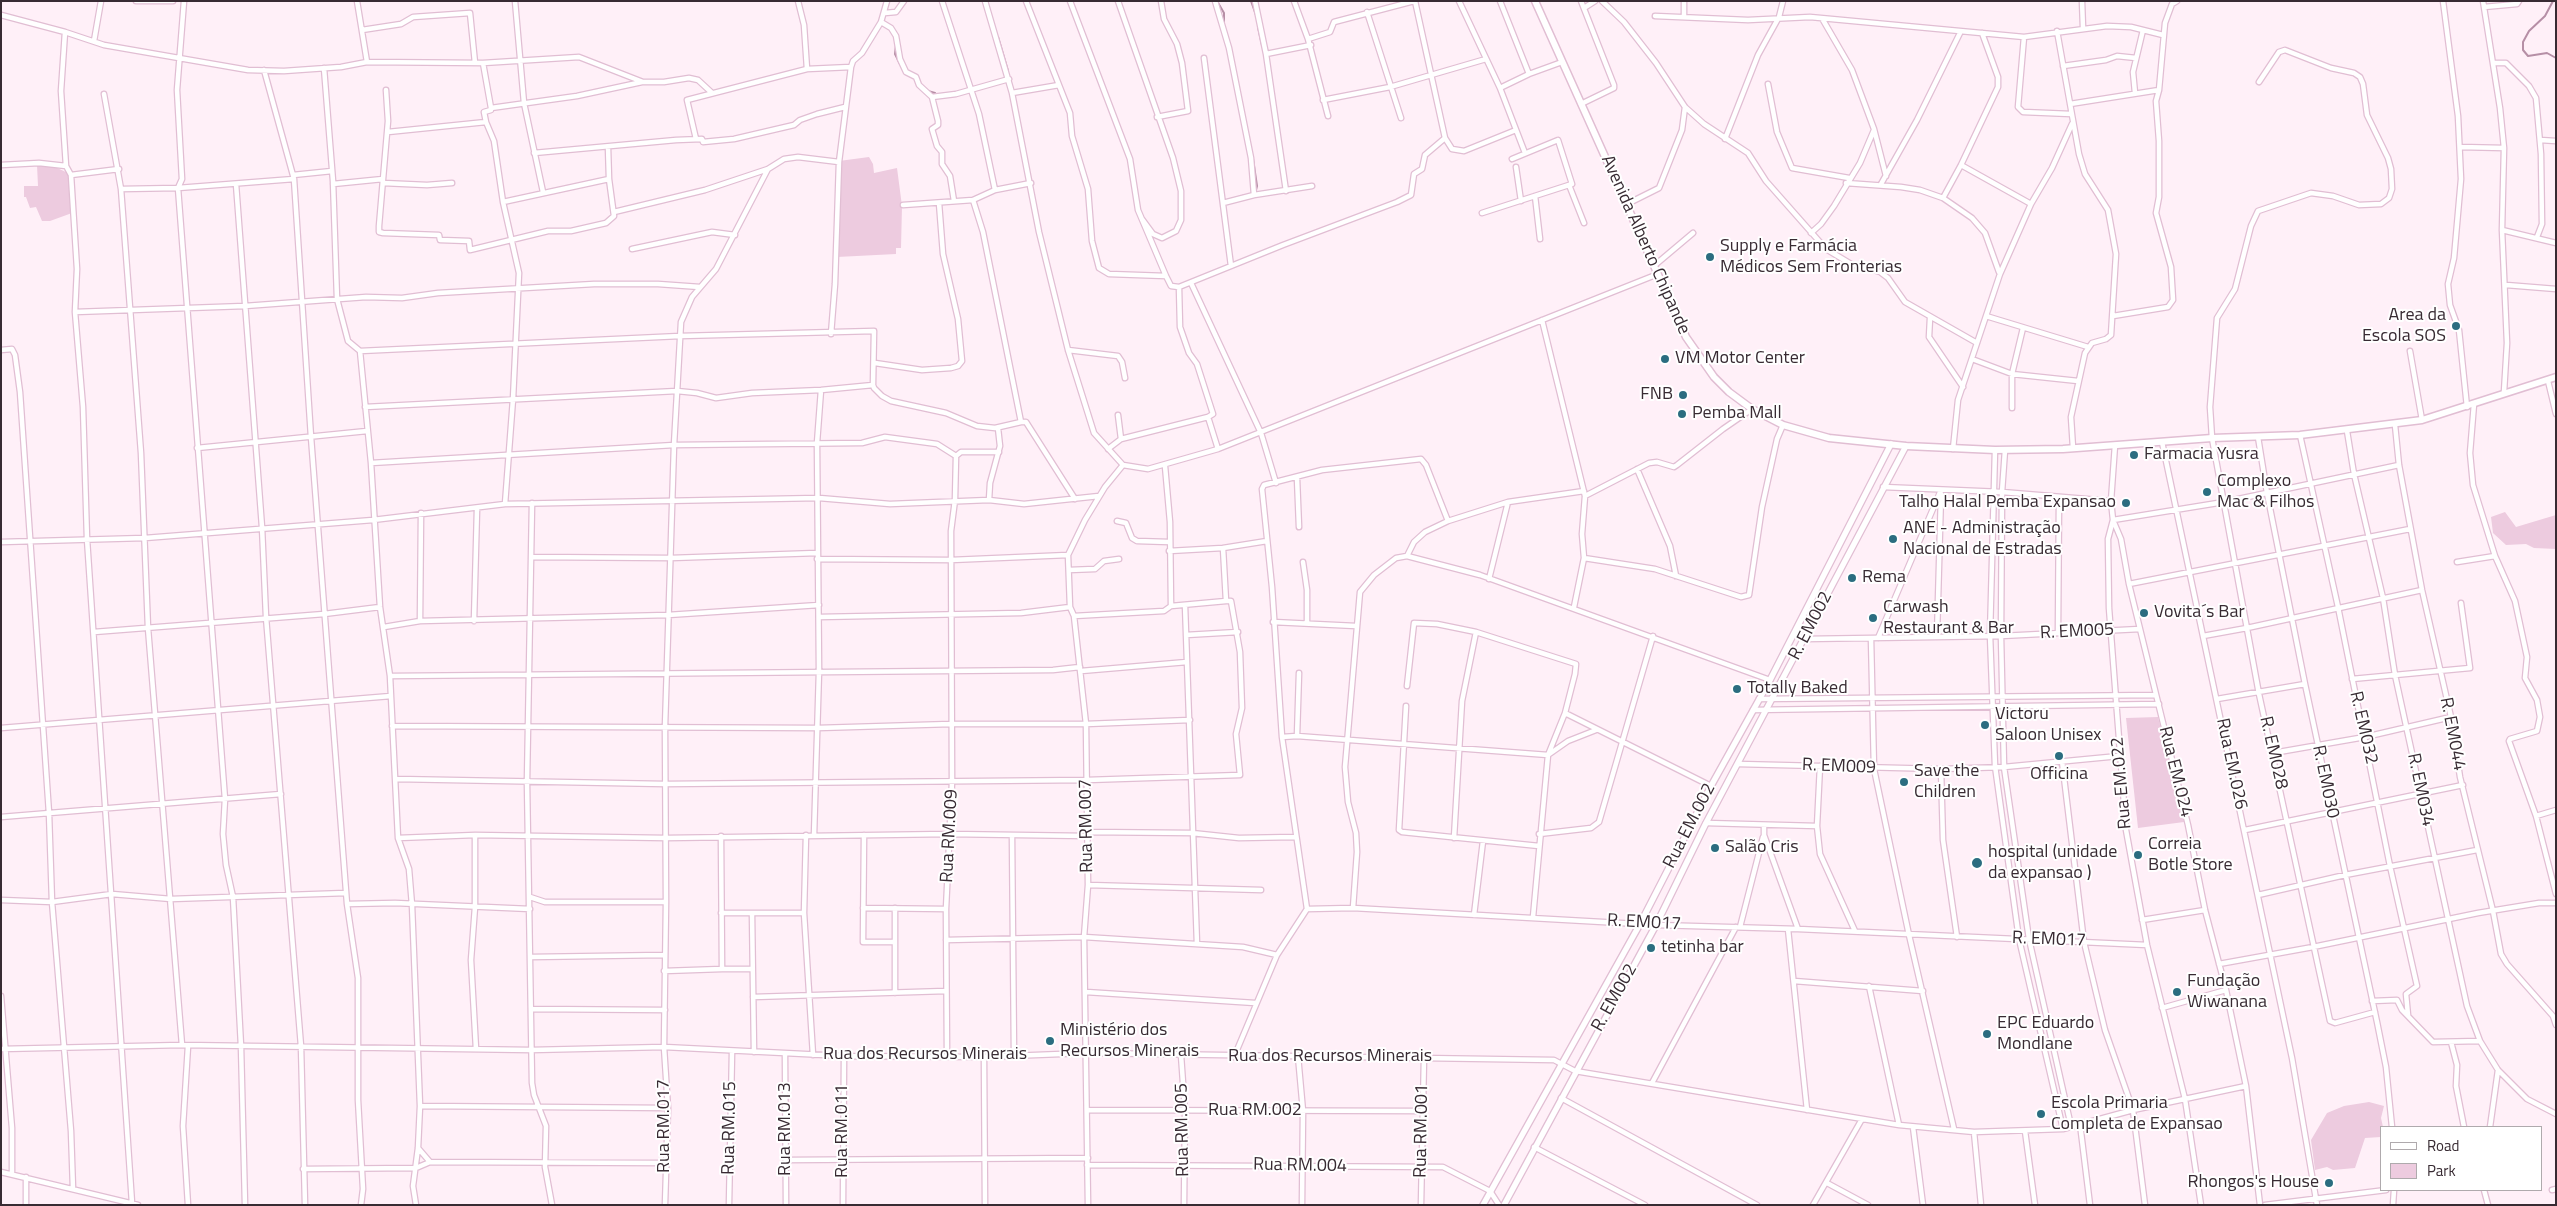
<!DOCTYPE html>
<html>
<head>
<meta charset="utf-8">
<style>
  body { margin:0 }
  #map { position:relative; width:2557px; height:1206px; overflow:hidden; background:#fff0f8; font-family:"Titillium Web",sans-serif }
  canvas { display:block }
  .frame { position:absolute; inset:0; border:2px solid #382b33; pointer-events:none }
  .legend { position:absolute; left:2380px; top:1126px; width:162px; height:65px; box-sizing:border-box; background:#fff; border:1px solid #afaaad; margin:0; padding:6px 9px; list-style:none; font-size:15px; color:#382b33 }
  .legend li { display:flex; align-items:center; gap:10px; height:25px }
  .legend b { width:25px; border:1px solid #afaaad }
</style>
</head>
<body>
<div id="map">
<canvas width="2557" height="1206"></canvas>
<div class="frame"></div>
<ul class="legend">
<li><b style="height:6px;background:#fff"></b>Road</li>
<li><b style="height:14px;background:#edcbdf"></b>Park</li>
</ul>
</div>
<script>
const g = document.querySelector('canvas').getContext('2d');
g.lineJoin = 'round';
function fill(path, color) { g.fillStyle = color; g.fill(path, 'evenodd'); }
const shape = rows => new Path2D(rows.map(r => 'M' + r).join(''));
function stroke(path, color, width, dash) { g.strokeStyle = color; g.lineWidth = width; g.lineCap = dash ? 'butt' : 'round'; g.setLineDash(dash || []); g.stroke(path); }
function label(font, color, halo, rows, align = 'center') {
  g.font = font + ' "Titillium Web",sans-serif'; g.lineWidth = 4; g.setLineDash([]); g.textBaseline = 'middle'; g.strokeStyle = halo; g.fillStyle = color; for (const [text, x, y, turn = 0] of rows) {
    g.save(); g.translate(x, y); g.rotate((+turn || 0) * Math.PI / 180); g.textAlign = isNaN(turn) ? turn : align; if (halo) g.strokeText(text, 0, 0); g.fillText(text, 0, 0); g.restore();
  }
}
const green = shape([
  [869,157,873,164,874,173,897,168,902,206,901,248,896,248,896,254,837,257,839,161],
  [37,165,55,167,68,173,70,177,72,213,50,221,42,221,36,207,30,208,26,197,24,197,24,186,38,186],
  [2505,512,2516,527,2556,515,2556,549,2534,548,2526,544,2506,545,2493,533,2491,517],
  [2158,717,2184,822,2138,828,2126,718],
  [2369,1102,2384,1106,2381,1118,2383,1127,2381,1127,2381,1137,2365,1138,2355,1168,2333,1170,2327,1167,2315,1170,2311,1140,2327,1113,2344,1106]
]);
const stream = shape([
  [1217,1,1224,13,1224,25],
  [1251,1,1256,15],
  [2553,1,2545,16,2529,31,2523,42,2523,50,2528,56,2547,53,2556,58],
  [1258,27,1262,45],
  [998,37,1008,71],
  [896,45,895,54,900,64],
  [928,91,935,93],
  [1276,133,1279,153],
  [1253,159,1257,186,1255,194],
  [1231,199,1246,195]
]);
const minor = shape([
  [136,1,173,1],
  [184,1,177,90,182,179,178,188,225,799,223,834,226,865,233,897,241,1046,245,1205],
  [357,1,367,62],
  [515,1,524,103,543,192],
  [798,1,804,25,807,69,851,67],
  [942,1,979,114,995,190],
  [985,1,1012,93,1039,232,1068,350,1094,433,1123,465,1148,469,1218,449,1658,274],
  [1026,1,1070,113,1072,136,1088,189,1092,241,1099,268,1109,274,1166,276],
  [1070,1,1130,159,1138,210,1166,276,1171,286,1179,287,1283,245,1397,202,1411,195,1414,174,1422,169,1425,155,1445,138,1415,1],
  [1118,1,1173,158,1181,191,1181,220,1176,231,1162,238,1153,234,1142,219],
  [1215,1,1229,48,1251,158,1254,195],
  [1255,1,1266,54,1286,191],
  [1294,1,1308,39],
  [1459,1,1500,88,1525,153],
  [1500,1,1529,74],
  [1581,1,1614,85,1614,88,1581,104],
  [1602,1,1624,22,1656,63,1685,107,1704,124,1748,153,1766,181,1826,249,1851,264,1880,272,1888,278,1905,302,1977,343],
  [1684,1,1684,17],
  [2082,1,2083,28],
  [2443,1,2458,116,2461,179,2454,258,2448,284,2450,305,2459,330,2467,407],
  [2483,1,2500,108,2504,148,2502,230,2507,343,2504,392],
  [2484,7,2517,4,2519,1],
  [1584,8,1595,1],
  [1367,12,1401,118],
  [885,13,896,12,904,1],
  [1,15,65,32,104,45,248,70,284,71,341,67,367,62,483,63,579,57,643,82,664,82,689,78,698,80,711,92],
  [1655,16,1748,20,1810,17,2024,37,2107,26,2131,27,2163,35],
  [1823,20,1852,70,1874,129,1886,176],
  [881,22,891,28,896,36,900,59,906,72,916,77,919,85,932,97],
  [362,30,401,24,413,17,470,13,475,63],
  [2057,31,2079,154,2085,174,2108,210,2116,254,2111,335,2106,339,2092,343,2085,353,2071,417,2073,448],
  [65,32,61,91,66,166],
  [2024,37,2018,107,2023,112,2071,114],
  [94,41,101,1],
  [1266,54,1311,45],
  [1204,58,1231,266],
  [483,63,491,108],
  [2493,63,2506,63,2529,86,2536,98,2541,154,2542,224,2537,237],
  [2063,66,2106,60,2117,56,2136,58],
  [324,68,333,181,337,299,348,341,360,351,680,336,874,331,873,385],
  [264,70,294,179,311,437,347,904,358,978,358,1100,363,1189,361,1205],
  [2259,82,2279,52,2285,50,2331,68,2354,73,2360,77,2363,84,2367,115,2388,158,2391,169,2392,189,2389,198,2381,204,2359,205,2333,196,2311,193,2258,211,2251,226,2235,289,2217,318,2210,407,2212,438,2259,694,2330,1021,2335,1023,2375,1012],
  [1768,84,1777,132,1792,168,1849,178],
  [1500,88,1529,74,1562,62],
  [386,90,388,121,379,226,379,232,383,233,439,235,440,240,469,241,470,250,548,231,571,231,606,223,614,216,609,179,608,147],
  [1012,93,1059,85],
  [2135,93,2133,72,2143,30],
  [104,94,121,189,141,453,148,628,182,1045],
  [1323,100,1390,87,1486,59],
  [2070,104,2159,90],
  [1328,116,1308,39,1330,32,1334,22,1414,1],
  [1157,117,1188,111,1182,63,1177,44,1164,19,1161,1],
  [486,122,484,112,491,110,491,108,577,96,642,82],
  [388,132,486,122,494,141,503,202,519,273,513,399,505,504],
  [1445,138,1452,149,1464,151,1516,130],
  [696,139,687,100,807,69],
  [1725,139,1758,55,1779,17,1783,1],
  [2540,140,2556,141],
  [2460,147,2504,148],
  [534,153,676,140,702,139,703,142,734,139,794,125,800,120,817,114,845,107],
  [1,165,39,163,66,166,71,175,119,169],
  [1961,165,2031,204],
  [1516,167,1521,201],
  [71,175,77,269,75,312,83,407,87,539,132,1203],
  [293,175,332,171],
  [383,183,427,185,452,183],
  [1846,183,1901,187,1920,190,1943,198,1972,218,1985,233,1999,272],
  [236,184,262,527,266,617,301,1046,305,1205],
  [333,184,383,179],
  [1881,184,1917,120,1960,33],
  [1569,185,1584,223],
  [121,189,178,188,294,179],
  [1535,196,1540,239],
  [1943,198,1961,165,1998,87,1998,77,1982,33],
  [973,200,983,232,1021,422,1026,422,1075,499],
  [954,201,950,176,942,164,942,152,937,146,932,129,938,125,938,121,932,97,956,94,1009,79],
  [503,202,609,179],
  [1223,203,1254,195,1312,186],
  [1627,204,1659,188,1682,130,1685,107],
  [903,205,973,200,995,190,1031,183],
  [614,212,705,190,768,169],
  [1482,213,1572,184,1558,140,1512,159],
  [2502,230,2556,243],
  [1811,233,1821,224,1834,206,1860,163,1874,130],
  [632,249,712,232,735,235],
  [1655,265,1693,233],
  [1191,283,1261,433,1276,483],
  [2506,285,2556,289],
  [1179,287,1180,327,1189,353,1197,364,1213,414,1208,417,1218,449],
  [75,312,245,306,366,297,402,298,438,293,594,284,658,284,700,287],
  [1986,316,2088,347],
  [2113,316,2168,307,2173,300,2171,267,2156,213,2159,197,2159,141,2156,101,2159,90,2165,23,2172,4,2177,1],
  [1930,318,1929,337,1963,387],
  [1542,320,1585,496,1582,534,1584,558,1574,607],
  [831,334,835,284,839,162,851,67,853,61,862,53,881,22,887,1],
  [1,350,12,349,15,355,20,392,49,813,52,902,71,1131,73,1189],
  [1068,350,1118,356,1122,362,1125,378],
  [360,351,371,463,380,607,390,676,398,838,409,869,412,905,420,1106,418,1148,413,1186,416,1205],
  [2410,351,2422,420],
  [1972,359,2012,374,2078,381],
  [875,363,922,370,951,368,958,366,962,361,958,319,943,254,939,203],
  [2548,381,2556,414],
  [365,407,677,391,697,393,716,398,752,393,821,390,873,385,874,388,882,396,891,401,946,413,977,426,995,428,1021,422],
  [2012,408,2012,374,2023,328],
  [1118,415,1121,439],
  [2395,425,2399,465,2422,590,2451,717,2460,777,2493,911,2501,954,2507,964,2553,1016,2556,1025],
  [2347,431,2354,474,2383,598,2395,675,2467,1006,2480,1041,2498,1070,2527,1099,2556,1114],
  [2300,435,2338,607,2390,866,2417,986,2406,994,2408,1015],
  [2258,437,2267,493,2305,684,2377,1022,2386,1067,2392,1127],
  [2162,442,2292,1058,2317,1205],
  [2115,445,2111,501,2113,520,2108,539,2109,608,2126,830,2147,945,2185,1099,2201,1205],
  [197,448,367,431],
  [1108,449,1121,439,1208,417],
  [1953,449,1958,400,2000,274,2031,204,2052,168,2072,124],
  [1995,450,1990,635,1995,766,2019,939,2063,1129],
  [2005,450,2002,492,2001,636,2004,767,2029,939,2071,1126],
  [956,456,961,452,999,452],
  [371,463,674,445,862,443,885,437,937,444,956,456,955,500,951,531,952,782,946,909,947,1057],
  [1165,466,1170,522,1171,606],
  [1637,469,1670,546,1676,576],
  [1297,478,1299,527],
  [1883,487,2002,492,2111,501],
  [1585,496,1649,463,1657,462,1674,467,1677,465,1723,429,1752,409],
  [989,500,990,483,1000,446,998,428],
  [532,503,527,782,532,1083,534,1095,546,1126,545,1167,552,1205],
  [1117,521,1126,523,1132,538,1137,541,1169,542],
  [1,542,145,538,373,520,505,504,819,498,890,504,989,500,1024,504,1099,496],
  [1169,551,1223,548],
  [1407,556,1480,575,1770,680],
  [2495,556,2515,601,2527,657,2525,678,2537,700,2540,717,2537,731,2510,739,2509,741,2536,816,2556,894],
  [531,557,671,558,817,553],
  [1584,558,1655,569,1741,597,1749,595,1762,507,1777,439,1783,425],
  [817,559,951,560,1068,555],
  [1303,562,1307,590,1307,622],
  [2457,562,2495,556,2473,485,2470,453,2474,404],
  [1069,570,1095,569,1104,561,1119,559],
  [1489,579,1508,502],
  [2129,584,2410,529],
  [1185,605,1197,944],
  [1074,616,1164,611,1171,606,1226,601],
  [819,617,1021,613,1070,607],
  [420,621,421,513],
  [474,621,477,509],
  [1273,622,1356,626],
  [384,627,420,621,668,615,819,605],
  [94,632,324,614,380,607],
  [2058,632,2059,498],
  [1186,635,1238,632],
  [1937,636,1941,494],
  [2203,636,2247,628,2422,590],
  [1871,638,1874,769,1909,935,1954,1129],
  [1878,638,1941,490],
  [1805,639,2001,636,2140,629],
  [1081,671,1187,662],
  [390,676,1053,670,1080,667],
  [2352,679,2470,668,2461,603],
  [1407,686,1414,623,1437,624,1476,632,1576,664,1575,674,1565,713,1548,755,1533,917],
  [1759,699,2156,695],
  [2217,699,2305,684],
  [1406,706,1399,830,1402,832,1539,846],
  [1753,710,2159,704],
  [1565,713,1711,786],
  [392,726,818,728,951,724,1086,724,1190,720],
  [1,728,391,696],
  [1297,736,1299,673],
  [1282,737,1297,736,1548,755,1568,741,1596,730],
  [2273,753,2365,737,2451,717],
  [2062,761,2084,942,2105,1030,2133,1110,2145,1205],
  [1738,764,1941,769,2004,767,2119,756],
  [1820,766,1817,826,1820,854,1855,931],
  [1941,769,1943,840,1957,937],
  [396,779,665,784,1087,780,1240,775,1236,734,1242,708,1240,652,1231,601,1226,601,1223,548,1267,541],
  [2536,816,2556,810],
  [1,817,281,794],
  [1706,823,1817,826],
  [1764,825,1764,835,1798,929],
  [2245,830,2463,785],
  [1087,832,1192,833,1239,838,1295,837],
  [1539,834,1591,828,1599,822,1653,636],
  [475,835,475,907,471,960,476,1049],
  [806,835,804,913,813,1055],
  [864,835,863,942,895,942],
  [1012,835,1014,1056],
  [721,836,722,969,752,969],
  [814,836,819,671,817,443,821,390],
  [398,838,475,835,666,838,949,834,1087,836],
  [1454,838,1462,701,1476,632],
  [1088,885,1261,890],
  [2258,895,2345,875,2477,850],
  [530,897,545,902,666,902],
  [1,900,52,902,112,894,171,899,346,893],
  [347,904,395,903,530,909],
  [863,908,946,909],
  [1353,908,1357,852,1356,833,1348,802,1345,767,1360,592,1374,575,1396,558,1407,556,1414,542,1425,532,1448,521,1508,502,1584,491],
  [1307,909,1282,737,1272,587,1262,489,1264,485,1322,470,1421,459,1426,465,1448,521],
  [721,913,804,913],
  [752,913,754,1052],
  [1474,915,1483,841],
  [2142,920,2205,910],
  [1740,927,1763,837],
  [1788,929,1807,1110],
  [946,940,1084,937,1243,947,1277,955],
  [531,957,664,955],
  [2219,964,2313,947,2478,913,2539,903,2556,903],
  [664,971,722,969],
  [1794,981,1923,991],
  [1869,986,1899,1125],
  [1086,992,1255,1003],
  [895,993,895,908],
  [1,996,12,1128,12,1174],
  [753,997,946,991],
  [2372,1001,2397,1000,2402,1010,2433,1042,2480,1041],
  [2162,1008,2226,990],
  [532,1009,665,1010],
  [2451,1042,2457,1065,2456,1086,2464,1127],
  [1,1049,182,1045,531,1050,664,1047,844,1056,984,1057,1087,1053,1554,1060,1575,1071,1899,1125,1974,1132,2063,1129,2133,1110,2246,1086],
  [785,1054,786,1205],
  [1181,1055,1185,1111,1184,1205],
  [1298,1056,1303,1111,1302,1205],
  [984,1057,985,1205],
  [1234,1057,1277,955,1307,909,1353,908,1656,925,1798,929,2147,945],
  [1652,1083,1736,927],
  [1561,1098,1757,1205],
  [420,1106,668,1108],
  [1088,1110,1422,1111],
  [2080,1124,2090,1205],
  [1913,1127,1923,1205],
  [2490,1127,2498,1070],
  [2025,1131,2035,1205],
  [1974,1132,1981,1205],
  [1534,1147,1645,1205],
  [418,1148,430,1162],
  [786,1160,1088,1158],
  [1087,1165,1443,1167,1490,1191,1499,1205],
  [303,1169,416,1168,430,1162,665,1163],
  [1,1172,138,1205],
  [26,1177,26,1205],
  [1827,1183,1868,1205],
  [2484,1190,2488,1205],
  [2552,1190,2556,1189],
  [188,1205,183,1126,188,1046],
  [665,1205,668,1108,664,1047,666,902,665,727,674,445,681,322,692,297,716,269,768,169,784,159,798,157,839,162],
  [729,1205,732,1052],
  [843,1205,844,1056],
  [1088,1205,1084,937,1088,885,1086,724,1074,616,1070,607,1068,555,1085,520,1105,487,1123,465],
  [1421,1205,1424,1057],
  [1813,1205,1862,1119],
  [2260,1205,2246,1086,2226,990,2205,910,2188,825,2129,584,2121,539,2113,520,2224,502,2399,465],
  [2265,1205,2386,1190],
  [2393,1205,2394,1190]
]);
const tertiary = shape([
  [1483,1205,1640,924,1711,786,1770,680,1891,444],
  [1504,1205,1656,925,1706,823,1906,446]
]);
const secondary = shape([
  [1535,1,1686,337,1714,377,1729,392,1752,409,1783,425,1829,438,1906,446,1995,450,2063,449,2212,438,2300,435,2422,420,2556,377]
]);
const markers = [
  [1710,257,5,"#2b6d80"],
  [2456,326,5,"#2b6d80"],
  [1665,359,5,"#2b6d80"],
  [1683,395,5,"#2b6d80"],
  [1682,414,5,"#2b6d80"],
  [2134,455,5,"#2b6d80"],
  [2207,492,5,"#2b6d80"],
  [2126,503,5,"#2b6d80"],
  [1893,539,5,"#2b6d80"],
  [1852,578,5,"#2b6d80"],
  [2144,613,5,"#2b6d80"],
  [1873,618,5,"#2b6d80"],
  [1737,689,5,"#2b6d80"],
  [1985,725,5,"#2b6d80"],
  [2059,756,5,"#2b6d80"],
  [1904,782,5,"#2b6d80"],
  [1715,848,5,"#2b6d80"],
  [2138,855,5,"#2b6d80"],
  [1977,863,6,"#2b6d80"],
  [1651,948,5,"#2b6d80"],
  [2177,992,5,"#2b6d80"],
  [1987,1034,5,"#2b6d80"],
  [1050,1041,5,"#2b6d80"],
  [2041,1114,5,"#2b6d80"],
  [2329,1183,5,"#2b6d80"]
];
const streetNames = [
  ["Avenida Alberto Chipande",1645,245,66],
  ["R. EM002",1811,626,-63],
  ["R. EM005",2077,632,-3],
  ["R. EM032",2363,728,77],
  ["R. EM044",2452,734,79],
  ["R. EM028",2273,753,77],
  ["Rua EM.026",2231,764,78],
  ["R. EM009",1839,767,2],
  ["Rua EM.024",2175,772,76],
  ["R. EM030",2325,782,78],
  ["Rua EM.022",2122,783,-95],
  ["R. EM034",2420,790,78],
  ["Rua RM.007",1087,826,-91],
  ["Rua EM.002",1690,826,-63],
  ["Rua RM.009",950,836,-87],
  ["R. EM017",1644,923,3],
  ["R. EM017",2049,940,2],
  ["R. EM002",1615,998,-61],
  ["Rua dos Recursos Minerais",925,1055],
  ["Rua dos Recursos Minerais",1330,1057],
  ["Rua RM.002",1255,1111],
  ["Rua RM.017",665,1126,-90],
  ["Rua RM.015",730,1128,-89],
  ["Rua RM.013",786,1129,-90],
  ["Rua RM.005",1183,1130,-91],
  ["Rua RM.011",843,1131,-90],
  ["Rua RM.001",1422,1131,-89],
  ["Rua RM.004",1300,1166,1]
];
const poiNames = [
  ["Supply e Farmácia",1720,247],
  ["Médicos Sem Fronterias",1720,268],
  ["Area da",2446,316,"right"],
  ["Escola SOS",2446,337,"right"],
  ["VM Motor Center",1675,359],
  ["FNB",1673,395,"right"],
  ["Pemba Mall",1692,414],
  ["Farmacia Yusra",2144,455],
  ["Complexo",2217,482],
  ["Mac & Filhos",2217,503],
  ["Talho Halal Pemba Expansao",2116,503,"right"],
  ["ANE - Administração",1903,529],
  ["Nacional de Estradas",1903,550],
  ["Rema",1862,578],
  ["Carwash",1883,608],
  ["Restaurant & Bar",1883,629],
  ["Vovita´s Bar",2154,613],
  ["Totally Baked",1747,689],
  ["Victoru",1995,715],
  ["Saloon Unisex",1995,736],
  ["Save the",1914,772],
  ["Children",1914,793],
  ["Officina",2059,775,"center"],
  ["Correia",2148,845],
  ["Botle Store",2148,866],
  ["Salão Cris",1725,848],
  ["hospital (unidade",1988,853],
  ["da expansao )",1988,874],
  ["tetinha bar",1661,948],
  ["Fundação",2187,982],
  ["Wiwanana",2187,1003],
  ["EPC Eduardo",1997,1024],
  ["Mondlane",1997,1045],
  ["Ministério dos",1060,1031],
  ["Recursos Minerais",1060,1052],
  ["Escola Primaria",2051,1104],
  ["Completa de Expansao",2051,1125],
  ["Rhongos's House",2319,1183,"right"]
];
fill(green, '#edcbdf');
stroke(stream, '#b68fa6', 2);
stroke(minor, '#e1bed3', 7);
stroke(tertiary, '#e1bed3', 8);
stroke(secondary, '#e1bed3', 9);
stroke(minor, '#fff', 4.5);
stroke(tertiary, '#fff', 5.5);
stroke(secondary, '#fff', 6);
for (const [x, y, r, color] of markers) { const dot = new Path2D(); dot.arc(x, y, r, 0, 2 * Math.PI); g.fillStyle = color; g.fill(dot); stroke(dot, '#fff', 2); }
label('18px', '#382b33', '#fff', streetNames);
label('18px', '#382b33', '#fff', poiNames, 'left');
</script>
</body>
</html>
